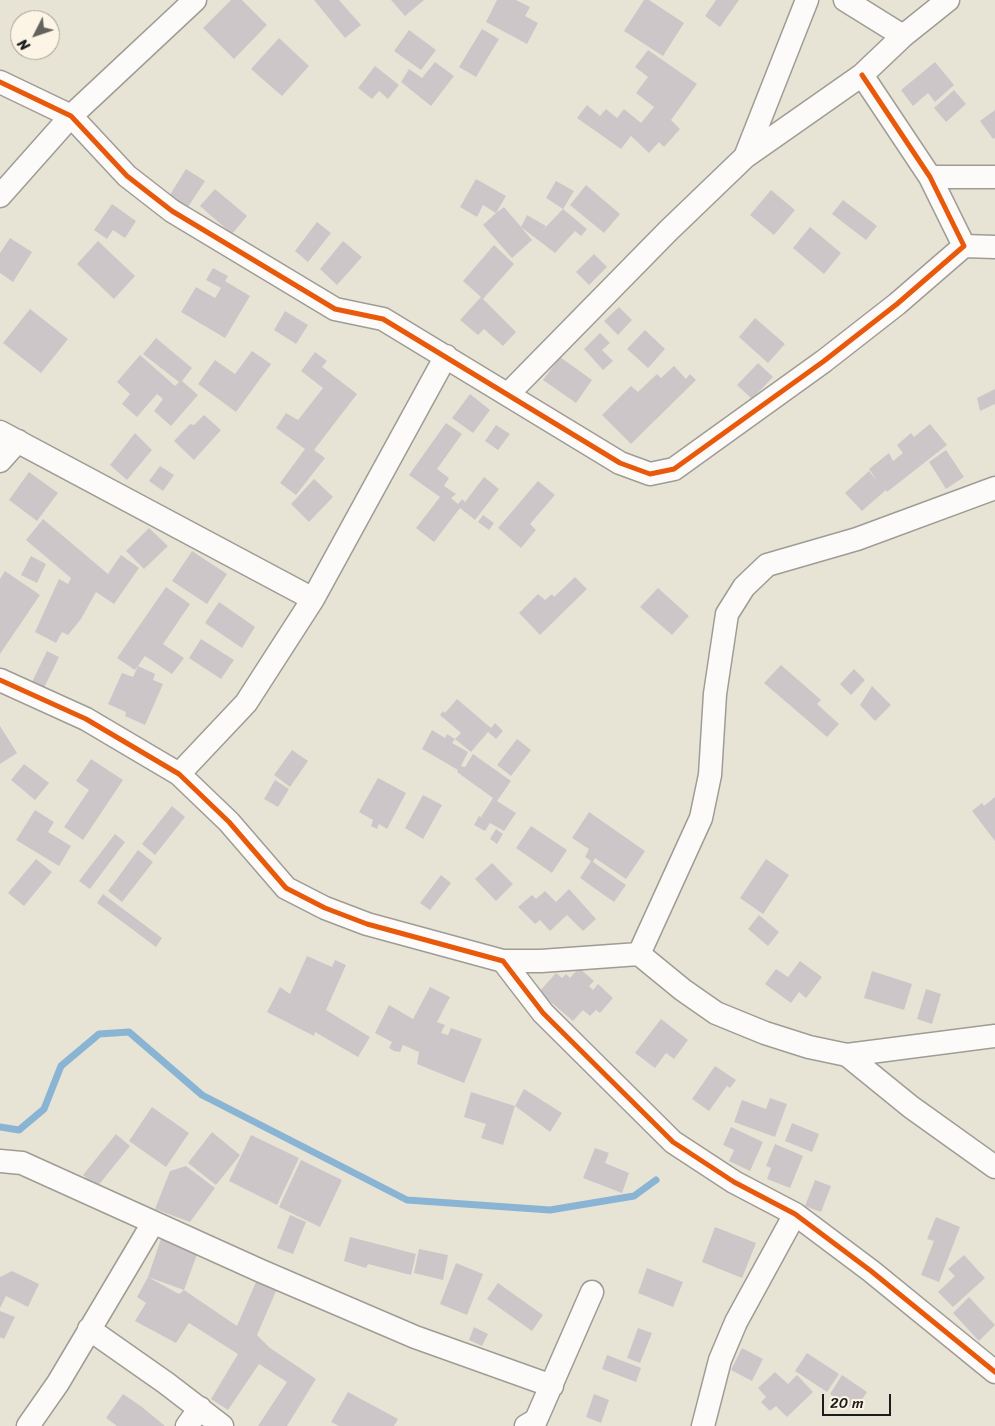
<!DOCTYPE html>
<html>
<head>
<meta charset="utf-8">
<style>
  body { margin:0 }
  #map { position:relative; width:995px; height:1426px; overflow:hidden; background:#e8e4d5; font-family:Sriracha,sans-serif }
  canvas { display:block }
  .north { position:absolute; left:10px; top:10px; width:50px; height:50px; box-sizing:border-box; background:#fcf5e5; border:1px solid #a29e95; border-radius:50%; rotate:229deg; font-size:14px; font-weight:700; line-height:20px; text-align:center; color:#1c1c1c }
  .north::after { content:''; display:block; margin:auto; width:18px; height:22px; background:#63625d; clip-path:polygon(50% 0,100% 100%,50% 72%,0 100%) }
  .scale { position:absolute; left:822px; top:1394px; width:69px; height:22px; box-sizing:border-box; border:2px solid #1c1c1c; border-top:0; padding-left:6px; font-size:15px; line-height:18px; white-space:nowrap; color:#1c1c1c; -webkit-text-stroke:4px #fcf5e5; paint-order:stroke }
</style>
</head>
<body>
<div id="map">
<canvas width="995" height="1426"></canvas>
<div class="north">N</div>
<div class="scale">20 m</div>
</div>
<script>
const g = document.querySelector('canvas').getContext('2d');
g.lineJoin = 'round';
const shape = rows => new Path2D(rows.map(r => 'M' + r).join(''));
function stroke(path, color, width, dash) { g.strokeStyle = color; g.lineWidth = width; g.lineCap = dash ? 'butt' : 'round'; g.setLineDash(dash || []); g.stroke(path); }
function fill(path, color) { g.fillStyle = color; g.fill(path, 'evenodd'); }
const stream = shape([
  [0,1127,19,1130,44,1109,61,1066,99,1034,129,1032,202,1095,407,1200,550,1210,634,1196,656,1180]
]);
const building = shape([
  [231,0,242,0,267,25,234,59,203,28],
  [314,0,339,0,361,25,345,38],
  [391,0,424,0,405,16],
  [497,0,516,0,530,7,525,16,538,23,527,44,486,22],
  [644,0,649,0,684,23,663,56,624,31],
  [716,0,739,0,720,27,705,16],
  [482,29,499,39,476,77,459,67],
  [409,30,436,50,421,70,394,51],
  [279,38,309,66,282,96,251,69],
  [648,50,697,84,671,120,680,129,664,147,659,142,649,153,631,136,621,149,577,118,587,105,600,116,606,109,617,118,624,109,641,123,654,107,636,93,648,77,635,67],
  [435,62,454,76,431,106,401,82,409,69,422,78],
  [935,62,954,85,935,102,928,93,913,106,901,90],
  [375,66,399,85,388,99,379,91,372,99,358,88],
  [954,90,966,104,946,122,934,108],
  [995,110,995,138,993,139,980,121],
  [186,169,205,181,186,210,168,198],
  [476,179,506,196,496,213,504,207,521,227,527,215,546,226,542,231,563,209,587,229,581,236,575,231,555,253,521,227,532,240,512,258,483,225,496,213,483,205,477,217,460,207],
  [556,181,574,191,563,209,546,198],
  [586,185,620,214,604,233,570,205],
  [215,189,247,216,232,234,200,206],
  [771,190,795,210,774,235,750,215],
  [843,200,877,226,866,240,832,214],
  [112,204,136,221,125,238,113,230,107,239,94,230],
  [317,222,331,233,308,262,295,251],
  [810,227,841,253,824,274,793,248],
  [10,238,32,252,13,282,0,273,0,253],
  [98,241,135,276,114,299,77,264],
  [343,241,362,257,337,285,320,269],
  [494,245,514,264,483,299,516,332,503,346,484,329,478,335,460,320,481,297,463,281],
  [594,254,607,267,589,285,576,272],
  [213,268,228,276,225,281,250,296,225,338,181,312,196,287,215,298,221,288,206,280],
  [619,307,632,320,618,335,604,321],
  [30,309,68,339,41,373,3,343],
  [285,311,308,325,296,344,274,330],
  [755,318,785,344,768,363,739,337],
  [645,330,665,349,648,368,627,349],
  [600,333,610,343,602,350,613,361,603,370,584,349],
  [156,338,192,368,182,381,198,395,171,426,154,411,163,399,157,394,137,417,122,404,130,394,117,382,140,355,175,386,179,382,143,354],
  [252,351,271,364,236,412,198,384,215,360,235,374],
  [315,352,327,361,322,367,357,394,314,450,325,458,296,495,280,483,305,449,276,428,286,413,298,420,323,388,301,371],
  [560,357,592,380,576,403,543,380],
  [758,363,773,377,752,399,737,385],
  [674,366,686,379,690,374,696,380,631,444,602,415,631,386,638,392,657,374,661,378],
  [995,389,995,404,980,411,977,398],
  [470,394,490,410,473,433,452,418],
  [204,415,221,430,194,460,174,441,190,424,194,425],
  [446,423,462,434,437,469,449,478,444,486,456,494,451,498,458,504,462,499,465,502,484,477,499,489,475,520,460,508,434,542,416,528,440,497,409,475],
  [930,424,947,445,887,492,886,490,862,511,845,493,869,471,878,482,869,469,889,453,893,461,903,453,897,445,911,433,914,437],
  [496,425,510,434,498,450,485,441],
  [135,433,152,450,127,480,110,465],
  [946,450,964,477,946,489,929,462],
  [160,466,174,475,163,491,149,481],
  [29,472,58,493,37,521,9,500],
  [314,479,333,497,309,522,291,504],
  [538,481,555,495,530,524,536,530,521,548,498,528],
  [483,515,494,523,489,530,478,522],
  [43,519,108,574,121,555,139,568,114,604,96,592,81,619,68,635,62,632,56,643,35,632,59,579,68,584,71,578,26,540],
  [149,528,168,546,144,569,126,551],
  [192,551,227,574,207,604,172,581],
  [31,556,46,564,37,583,21,575],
  [5,571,40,595,0,654,0,579],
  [575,577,587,589,540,635,519,613,538,594,545,600,552,594,554,597],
  [166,587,190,604,163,644,184,658,172,674,145,656,135,670,117,658],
  [658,588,689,616,672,635,640,607],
  [219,602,255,627,242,648,205,623],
  [201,639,234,660,221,679,189,658],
  [47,651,59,657,43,690,31,684],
  [781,665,821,700,817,704,839,724,827,737,764,683],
  [138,666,155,674,153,680,163,684,145,725,125,716,126,712,108,704,122,673,133,677],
  [854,669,865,680,851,695,840,684],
  [872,686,891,705,875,721,860,705],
  [457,699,491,728,495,723,503,731,496,739,488,732,471,752,455,739,461,733,440,715,443,711,445,713],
  [0,726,17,753,0,764],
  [432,730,445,738,447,734,455,739,452,743,468,752,461,766,465,767,473,754,511,781,497,801,516,813,504,831,490,823,485,831,474,825,479,816,487,821,481,817,493,798,457,772,458,770,422,749],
  [517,739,531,750,511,776,497,765],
  [292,750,308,761,290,787,274,775],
  [91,759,123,780,83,840,64,827,89,790,76,781],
  [24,764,49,783,35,800,11,780],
  [378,778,406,793,387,829,379,824,377,829,371,826,373,820,359,812],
  [275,780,289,789,278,807,264,799],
  [423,795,442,805,423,839,405,828],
  [995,797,995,841,972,811,982,803,984,806],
  [172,806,185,817,155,855,142,844],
  [35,810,54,822,48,832,71,846,59,866,16,840],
  [589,812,645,851,626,879,595,858,593,862,626,885,614,902,580,878,591,861,585,857,589,849,572,838],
  [531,826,567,850,552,873,516,848],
  [496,829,503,834,497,844,490,839],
  [115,834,125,842,90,889,79,881],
  [138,850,153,862,122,902,108,891],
  [36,859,52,872,24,906,8,893],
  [766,859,789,875,763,914,740,898],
  [492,863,513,884,496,901,475,879],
  [441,875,451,883,430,910,420,903],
  [569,889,596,919,583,931,567,915,550,931,540,920,535,924,518,907,532,895,536,899,545,891,556,902],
  [103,894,162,938,156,947,97,903],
  [759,915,779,932,768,946,748,929],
  [307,956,332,967,335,960,346,965,326,1010,370,1037,358,1057,315,1032,314,1036,267,1012,280,987,290,994],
  [800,961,822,977,806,998,799,992,791,1003,765,984,776,969,788,977],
  [579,968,594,981,589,986,593,990,598,984,613,998,600,1013,596,1010,590,1016,583,1010,573,1021,539,992,556,973,562,978,566,974,570,978],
  [872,971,912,984,904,1010,864,998],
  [430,987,450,997,437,1022,445,1025,441,1033,448,1035,451,1028,482,1039,464,1083,417,1064,419,1052,403,1045,400,1052,394,1051,389,1048,392,1042,375,1033,389,1005,413,1019],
  [926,989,941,994,932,1024,917,1019],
  [661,1019,688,1040,674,1059,666,1053,655,1068,635,1053],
  [715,1066,736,1080,730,1088,727,1086,709,1111,692,1099],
  [524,1089,562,1113,550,1132,515,1106,503,1145,481,1138,486,1124,464,1117,471,1092,515,1106],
  [770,1098,787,1104,775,1137,734,1122,742,1100,766,1109],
  [152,1107,189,1133,166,1167,129,1141],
  [792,1123,819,1134,812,1152,785,1141],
  [731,1127,763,1142,750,1171,729,1161,734,1150,723,1145],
  [212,1132,240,1155,216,1185,188,1163],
  [116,1134,130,1146,97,1187,83,1175],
  [251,1135,299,1158,277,1205,229,1181],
  [775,1144,803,1156,790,1188,767,1179,771,1168,766,1166],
  [595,1148,609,1153,605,1163,629,1173,622,1193,583,1178],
  [301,1160,342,1180,320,1227,279,1207],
  [186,1166,215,1188,190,1222,155,1209,170,1171],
  [815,1180,831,1186,821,1212,805,1206],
  [290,1215,306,1222,293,1254,277,1248],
  [936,1217,960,1227,939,1282,921,1275,934,1241,927,1239],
  [715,1227,756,1243,742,1278,702,1262],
  [162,1236,199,1249,184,1290,237,1326,256,1282,276,1291,257,1335,241,1328,257,1335,270,1348,316,1379,287,1426,258,1426,287,1382,259,1364,228,1410,211,1399,238,1354,189,1323,176,1343,135,1321,146,1303,137,1297,148,1277],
  [148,1277,184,1290,179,1294],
  [350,1237,416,1254,411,1275,368,1264,366,1268,344,1261],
  [419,1249,448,1255,443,1280,414,1273],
  [964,1255,985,1278,953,1307,938,1292,955,1276,948,1269],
  [456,1263,483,1274,467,1315,440,1304],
  [647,1268,683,1282,673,1307,638,1293],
  [12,1271,39,1284,28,1307,6,1296,0,1308,0,1277],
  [498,1283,543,1315,532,1331,487,1299],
  [969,1297,995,1325,979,1341,953,1313],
  [0,1311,15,1317,4,1339,0,1337],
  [474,1327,488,1334,482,1346,469,1340],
  [638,1328,652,1333,640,1363,627,1358],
  [742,1348,763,1359,752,1381,731,1370],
  [807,1353,839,1374,827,1392,795,1371],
  [607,1355,641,1368,636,1382,602,1369],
  [775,1372,788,1384,797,1375,813,1392,787,1417,776,1406,770,1411,761,1402,766,1397,758,1388],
  [842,1375,867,1392,855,1410,830,1394],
  [348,1392,398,1419,394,1426,339,1426,331,1422],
  [123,1394,142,1407,165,1426,117,1426,106,1418],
  [594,1394,609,1400,601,1423,586,1417]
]);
const minor = shape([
  [845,0,903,36],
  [0,82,71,116,127,176,172,211,335,309,383,319,620,463,650,474,674,469,824,361,897,304,964,246,930,177,862,75],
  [745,157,807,0],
  [930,177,995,177],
  [0,196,71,116,195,0],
  [964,246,995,247],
  [508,394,668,231,745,157,862,75,903,36,948,0],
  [0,432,313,599],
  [0,461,18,441],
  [0,680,86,719,179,774,229,822,286,888,325,908,367,924,503,961,543,1013,673,1142,734,1182,795,1214,871,1271,995,1372],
  [179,774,246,703,313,599,446,356],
  [639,954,701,818,710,775,715,694,727,614,744,587,767,565,857,539,995,488],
  [503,961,541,961,639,954,683,990,716,1013,765,1033,809,1047,847,1055,911,1107,995,1167],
  [847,1055,995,1036],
  [0,1161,22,1163,261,1271,415,1337,552,1386],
  [89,1329,166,1383,222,1426],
  [28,1426,58,1383,153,1223],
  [187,1426,200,1408],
  [526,1426,536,1420,592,1292],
  [703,1426,720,1360,736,1322,795,1214]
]);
const cycleway = shape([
  [0,82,71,116,127,176,172,211,335,309,383,319,620,463,650,474,674,469,824,361,897,304,964,246,930,177,862,75],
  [0,680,86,719,179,774,229,822,286,888,325,908,367,924,503,961,543,1013,673,1142,734,1182,795,1214,871,1271,995,1372]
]);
stroke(stream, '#8ab4d4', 7);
fill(building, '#ccc6c9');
stroke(minor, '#9e9c94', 25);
stroke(minor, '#fcfbf9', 22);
stroke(cycleway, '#e8590c', 5);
</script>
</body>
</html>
